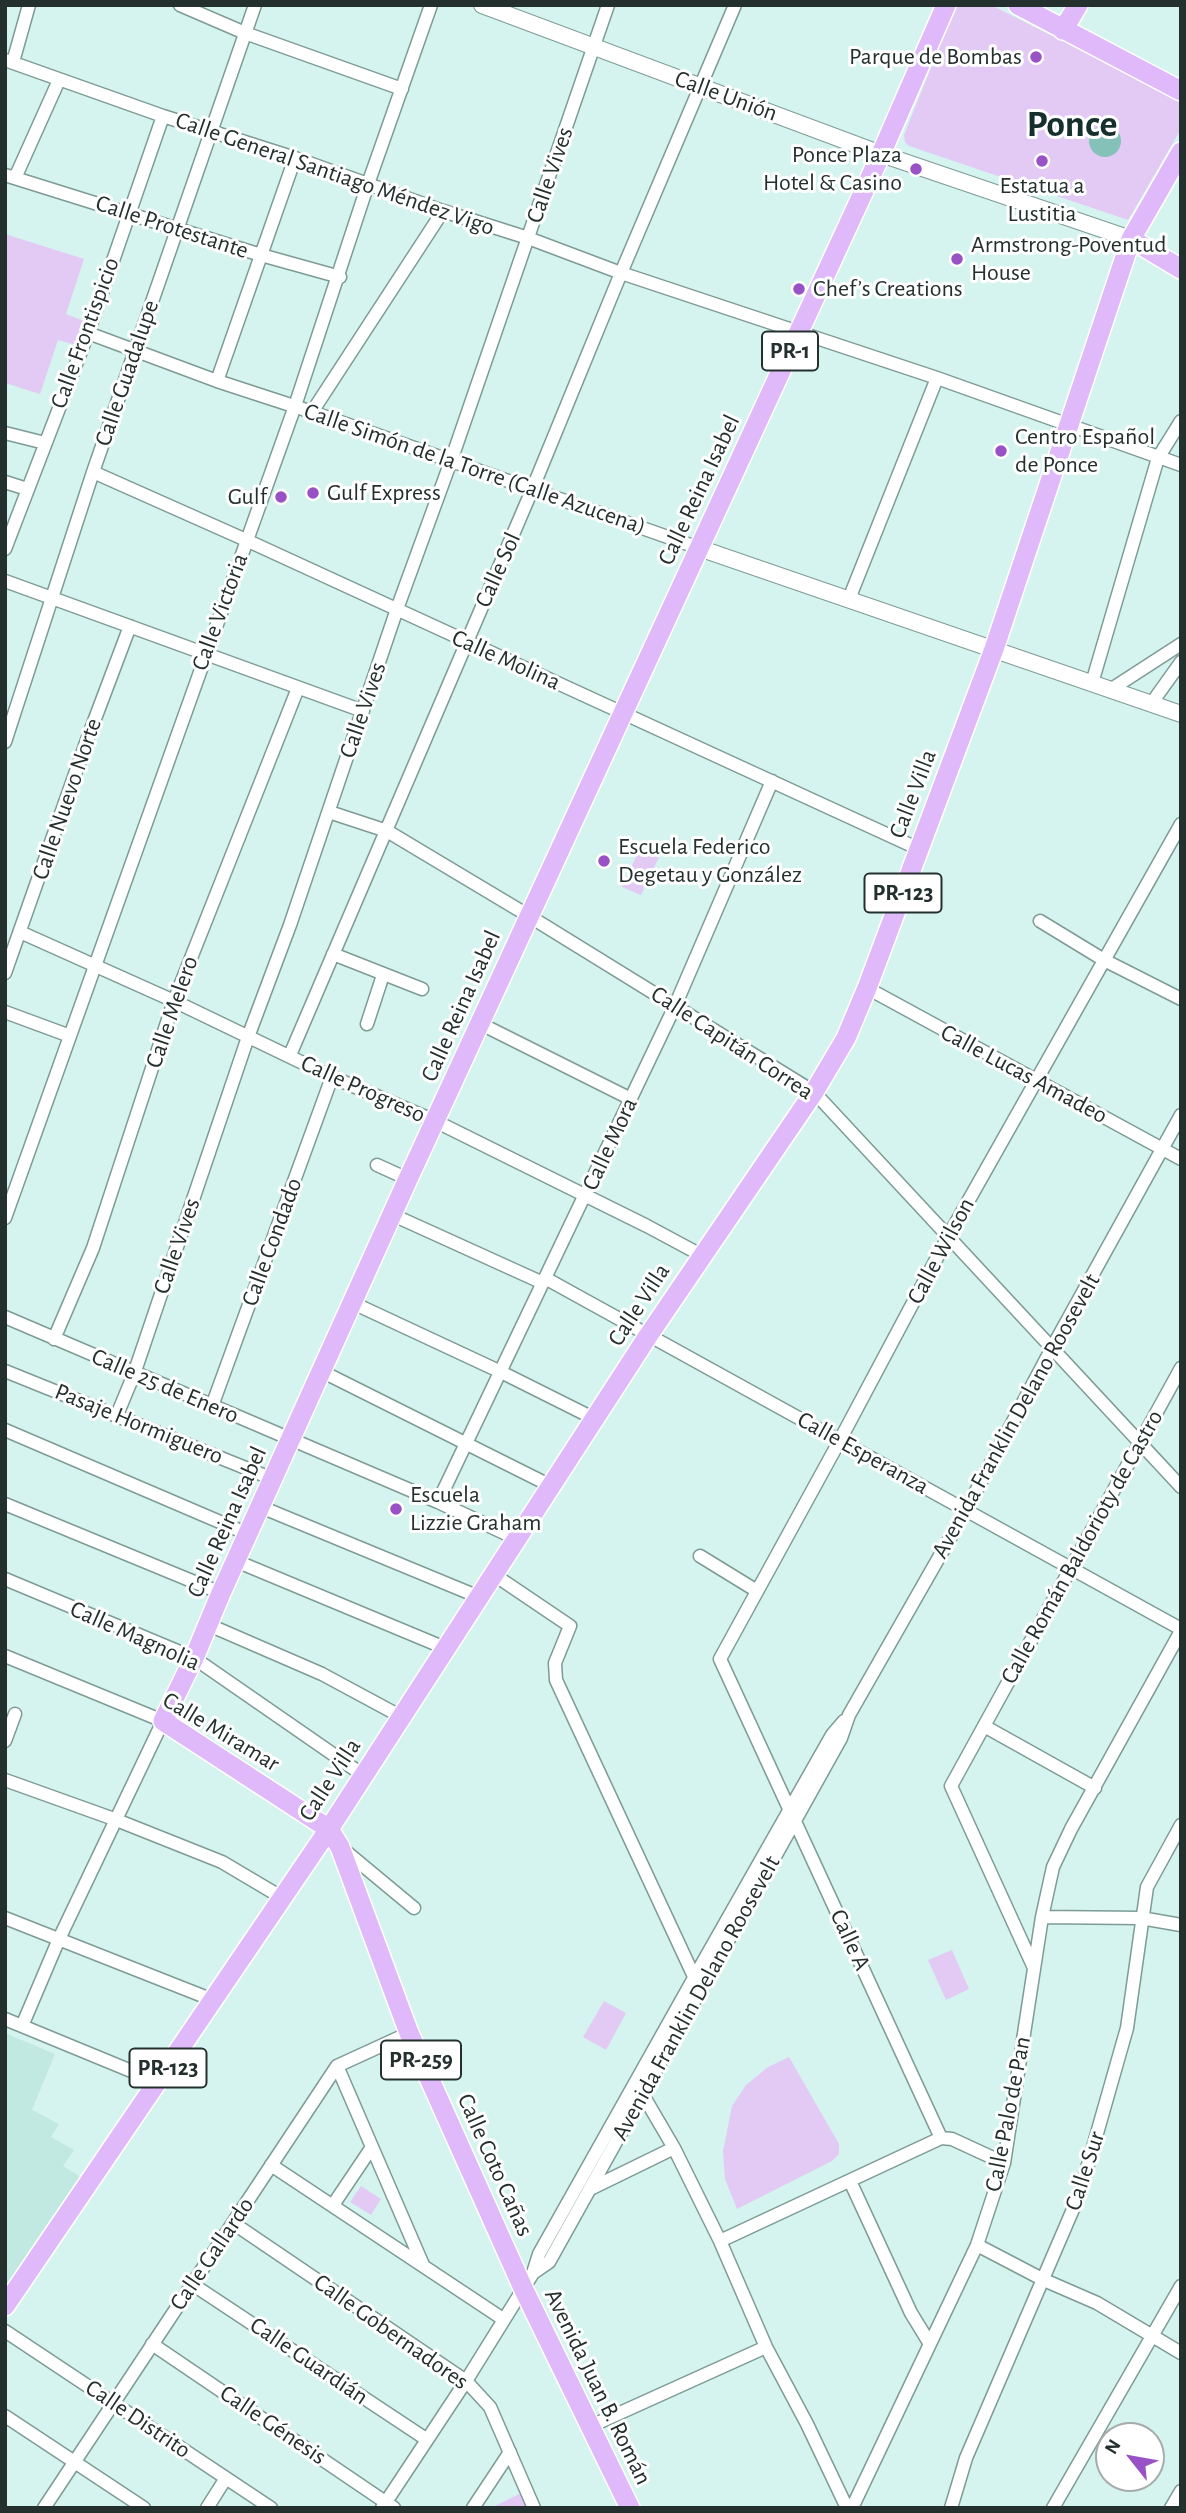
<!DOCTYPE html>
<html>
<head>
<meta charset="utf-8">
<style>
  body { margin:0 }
  #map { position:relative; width:1186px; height:2513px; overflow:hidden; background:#d5f4ef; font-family:"Alegreya Sans",sans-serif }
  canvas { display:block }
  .frame { position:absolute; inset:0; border:7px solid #24302e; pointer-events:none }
  .north { position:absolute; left:1095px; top:2422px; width:70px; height:70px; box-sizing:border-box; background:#fff; border:2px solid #a7acab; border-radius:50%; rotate:301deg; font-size:19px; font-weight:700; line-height:28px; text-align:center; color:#24302e }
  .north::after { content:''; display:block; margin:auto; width:24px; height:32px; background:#9852c5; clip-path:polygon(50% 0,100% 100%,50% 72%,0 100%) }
</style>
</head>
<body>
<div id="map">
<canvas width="1186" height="2513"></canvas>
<div class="frame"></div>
<div class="north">N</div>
</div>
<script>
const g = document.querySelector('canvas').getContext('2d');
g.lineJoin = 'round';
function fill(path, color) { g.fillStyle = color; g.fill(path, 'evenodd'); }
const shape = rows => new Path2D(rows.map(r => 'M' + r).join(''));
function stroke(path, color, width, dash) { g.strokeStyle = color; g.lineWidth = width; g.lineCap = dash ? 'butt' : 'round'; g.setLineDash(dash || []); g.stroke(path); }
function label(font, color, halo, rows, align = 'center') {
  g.font = font + ' "Alegreya Sans",sans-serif'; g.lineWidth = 6; g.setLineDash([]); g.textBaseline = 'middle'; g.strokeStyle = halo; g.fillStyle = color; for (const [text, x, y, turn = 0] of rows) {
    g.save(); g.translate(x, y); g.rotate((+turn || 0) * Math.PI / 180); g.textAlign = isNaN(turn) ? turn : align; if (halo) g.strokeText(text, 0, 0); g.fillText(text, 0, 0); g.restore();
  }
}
const built = shape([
  [5,2033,55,2054,32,2110,59,2124,51,2137,74,2150,63,2166,84,2179,5,2291]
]);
const green = shape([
  [956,5,991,5,1181,101,1181,129,1128,220,909,146,905,142,904,135],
  [5,234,84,259,66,314,84,321,76,345,58,340,40,394,5,383],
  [640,848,659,857,641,895,622,887],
  [952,1950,969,1989,946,2000,928,1960],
  [604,2001,626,2013,606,2050,583,2037],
  [789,2057,839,2144,839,2154,832,2161,737,2209,725,2179,723,2151,732,2106,746,2085,768,2067],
  [361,2186,381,2199,371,2215,350,2202],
  [521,2493,528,2508,491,2508]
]);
const water = shape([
  '1089 141a16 16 0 1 1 32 0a16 16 0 1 1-32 0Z'
]);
const minor = shape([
  [180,5,245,33,402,89],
  [5,60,163,116,295,158,443,211,528,238,621,273,937,378,1181,465],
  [13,62,29,5],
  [5,175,261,255,340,277],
  [15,178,59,80],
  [88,333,217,381,312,412,699,548],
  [217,381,295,158],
  [312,412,443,211],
  [5,433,45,443],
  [93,472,246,540,919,849],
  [5,482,27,489],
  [5,549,88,333,163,116],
  [5,581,363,711],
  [849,599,937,378],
  [1092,683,1158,458,1181,421],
  [1110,690,1181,644],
  [1151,704,1181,662],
  [5,742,93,472,255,5],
  [329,812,387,831,529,916,814,1092,1181,1487],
  [1040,921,1104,960,1181,999],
  [20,932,174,1001,332,1077,435,1121,647,1226,701,1255],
  [333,954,422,989],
  [5,973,87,740,130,626],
  [867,988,1181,1159],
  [5,1012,70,1036],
  [367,1024,383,975],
  [481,1024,631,1099],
  [290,1055,532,490,621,273,735,5],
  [377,1165,408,1179],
  [393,1215,543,1283],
  [5,1218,295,406,368,184,431,5],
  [545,1278,1181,1629],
  [353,1303,501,1372,595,1419],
  [5,1317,438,1502,517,1539],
  [54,1339,93,1248,174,1001,298,688],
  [5,1371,273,1479],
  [321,1371,551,1486],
  [212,1406,332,1077],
  [117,1415,134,1374,248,1037,290,925,397,609,451,461,608,5],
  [5,1430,248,1534],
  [438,1502,675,1006,772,781],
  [5,1504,221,1593],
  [261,1507,479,1597],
  [700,1556,757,1591],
  [236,1561,445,1648],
  [493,1574,570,1626,555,1663,556,1680,697,1983],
  [5,1579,194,1658,363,1775],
  [209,1625,322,1674,400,1716],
  [5,1656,163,1721,59,1939,22,2026],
  [984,1726,1095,1788],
  [5,1741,15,1714],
  [5,1780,114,1819,222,1862,281,1897],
  [343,1849,414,1908],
  [1042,1917,1141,1918,1181,1925],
  [5,1918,213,2000],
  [1034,1968,951,1786,1181,1368],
  [5,2019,158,2082],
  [337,2066,423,2265],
  [639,2092,643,2095,674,2148,720,2241,766,2347,807,2424,847,2508],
  [941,2138,720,1659,840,1440,948,1237,1181,824],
  [941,2138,952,2139,1004,2163],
  [271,2165,503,2319],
  [850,2181,911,2313,930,2344],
  [590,2189,674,2148],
  [333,2205,372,2147],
  [233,2223,466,2381,490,2407,534,2508],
  [720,2241,941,2138],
  [977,2245,1044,2280,1097,2303,1181,2353],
  [533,2273,549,2262,841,1738,849,1715,966,1510,1052,1348,1181,1115],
  [192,2284,426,2439],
  [5,2331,271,2508],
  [152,2344,394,2508],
  [5,2416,144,2508],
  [591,2426,766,2347],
  [44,2508,337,2066,409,2033],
  [207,2508,226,2478],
  [382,2508,466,2381,533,2273,539,2254,694,1978,832,1735,844,1721],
  [473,2508,510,2452],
  [852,2508,977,2245,1004,2163,1042,1917,1053,1867,1071,1829,1181,1631],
  [951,2508,966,2458,1080,2193,1127,2028,1147,1887,1181,1825],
  [1053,2508,1181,2286],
  [1171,2508,1181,2491]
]);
const tertiary = shape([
  [482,5,881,154,1131,239],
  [699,548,1181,714]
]);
const primary = shape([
  [1018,5,1181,91],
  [1063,30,1078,5],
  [1131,239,1181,269],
  [5,2306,329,1829,648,1336,814,1092,846,1038,867,988,994,649,1131,239,1181,152],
  [630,2508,523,2288,409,2033,340,1847,329,1829,163,1721,194,1658,221,1593,408,1179,881,154,946,5]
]);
const markers = [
  [1036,57,7,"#9852c5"],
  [1042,161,7,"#9852c5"],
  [916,169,7,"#9852c5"],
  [957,259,7,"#9852c5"],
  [799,289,7,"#9852c5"],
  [1001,451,7,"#9852c5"],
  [313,493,7,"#9852c5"],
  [281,497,7,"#9852c5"],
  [604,861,7,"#9852c5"],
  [396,1509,7,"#9852c5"]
];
const shields = [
  [790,351,56],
  [903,893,77],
  [421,2060,80],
  [168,2068,77]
];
const shieldNames = [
  ["PR-1",790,351],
  ["PR-123",903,893],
  ["PR-259",421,2060],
  ["PR-123",168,2068]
];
const poiNames = [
  ["Parque de Bombas",1022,57,"right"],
  ["Ponce Plaza",902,155,"right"],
  ["Hotel & Casino",902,183,"right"],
  ["Estatua a",1042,186,"center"],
  ["Lustitia",1042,214,"center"],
  ["Armstrong-Poventud",971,245],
  ["House",971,273],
  ["Chef’s Creations",813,289],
  ["Centro Español",1015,437],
  ["de Ponce",1015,465],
  ["Gulf Express",327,493],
  ["Gulf",267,497,"right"],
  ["Escuela Federico",618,847],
  ["Degetau y González",618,875],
  ["Escuela",410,1495],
  ["Lizzie Graham",410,1523]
];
const streetNames = [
  ["Calle Unión",726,96,20],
  ["Calle General Santiago Méndez Vigo",335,174,19],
  ["Calle Vives",550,175,-71],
  ["Calle Protestante",172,227,18],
  ["Calle Frontispicio",85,333,-70],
  ["Calle Guadalupe",127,373,-71],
  ["Calle Simón de la Torre (Calle Azucena)",475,469,19],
  ["Calle Reina Isabel",699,490,-65],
  ["Calle Sol",498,570,-66],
  ["Calle Victoria",220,612,-70],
  ["Calle Molina",506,660,24],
  ["Calle Vives",363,710,-71],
  ["Calle Villa",913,794,-69],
  ["Calle Nuevo Norte",67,799,-71],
  ["Calle Reina Isabel",461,1006,-66],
  ["Calle Melero",172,1012,-71],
  ["Calle Capitán Correa",732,1043,33],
  ["Calle Lucas Amadeo",1024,1074,28],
  ["Calle Progreso",363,1089,24],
  ["Calle Mora",610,1144,-65],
  ["Calle Condado",272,1242,-70],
  ["Calle Vives",177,1246,-71],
  ["Calle Wilson",941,1251,-62],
  ["Calle Villa",639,1305,-57],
  ["Calle 25 de Enero",165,1386,23],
  ["Avenida Franklin Delano Roosevelt",1016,1416,-61],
  ["Pasaje Hormiguero",139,1424,22],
  ["Calle Esperanza",863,1453,29],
  ["Calle Reina Isabel",227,1522,-66],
  ["Calle Román Baldorioty de Castro",1082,1547,-61],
  ["Calle Magnolia",135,1636,24],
  ["Calle Miramar",221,1732,31],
  ["Calle Villa",330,1780,-57],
  ["Calle A",850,1940,65],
  ["Avenida Franklin Delano Roosevelt",696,1998,-61],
  ["Calle Palo de Pan",1008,2114,-79],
  ["Calle Coto Cañas",495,2165,66],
  ["Calle Sur",1085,2171,-72],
  ["Calle Gallardo",212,2254,-56],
  ["Calle Gobernadores",391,2332,35],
  ["Calle Guardián",309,2361,34],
  ["Avenida Juan B. Román",598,2387,64],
  ["Calle Distrito",138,2419,34],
  ["Calle Génesis",273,2425,34]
];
const townNames = [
  ["Ponce",1072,125]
];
fill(built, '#c1e9e2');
fill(green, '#e2caf4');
fill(water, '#84c2b9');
stroke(minor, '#7e9b96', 15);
stroke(tertiary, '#7e9b96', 18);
stroke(primary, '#fff', 22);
stroke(minor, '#fff', 12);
stroke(tertiary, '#fff', 16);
stroke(primary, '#dfb9fa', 19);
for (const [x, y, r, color] of markers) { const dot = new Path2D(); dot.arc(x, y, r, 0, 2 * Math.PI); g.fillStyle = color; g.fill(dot); stroke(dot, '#fff', 2.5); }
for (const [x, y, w] of shields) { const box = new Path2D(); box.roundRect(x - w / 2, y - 19.5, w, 39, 5); g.fillStyle = '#fff'; g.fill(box); stroke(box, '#24302e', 2); }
label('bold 23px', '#24302e', null, shieldNames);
label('24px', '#24302e', '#fff', poiNames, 'left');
label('24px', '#24302e', '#fff', streetNames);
label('bold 38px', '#152f2c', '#fff', townNames);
</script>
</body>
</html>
